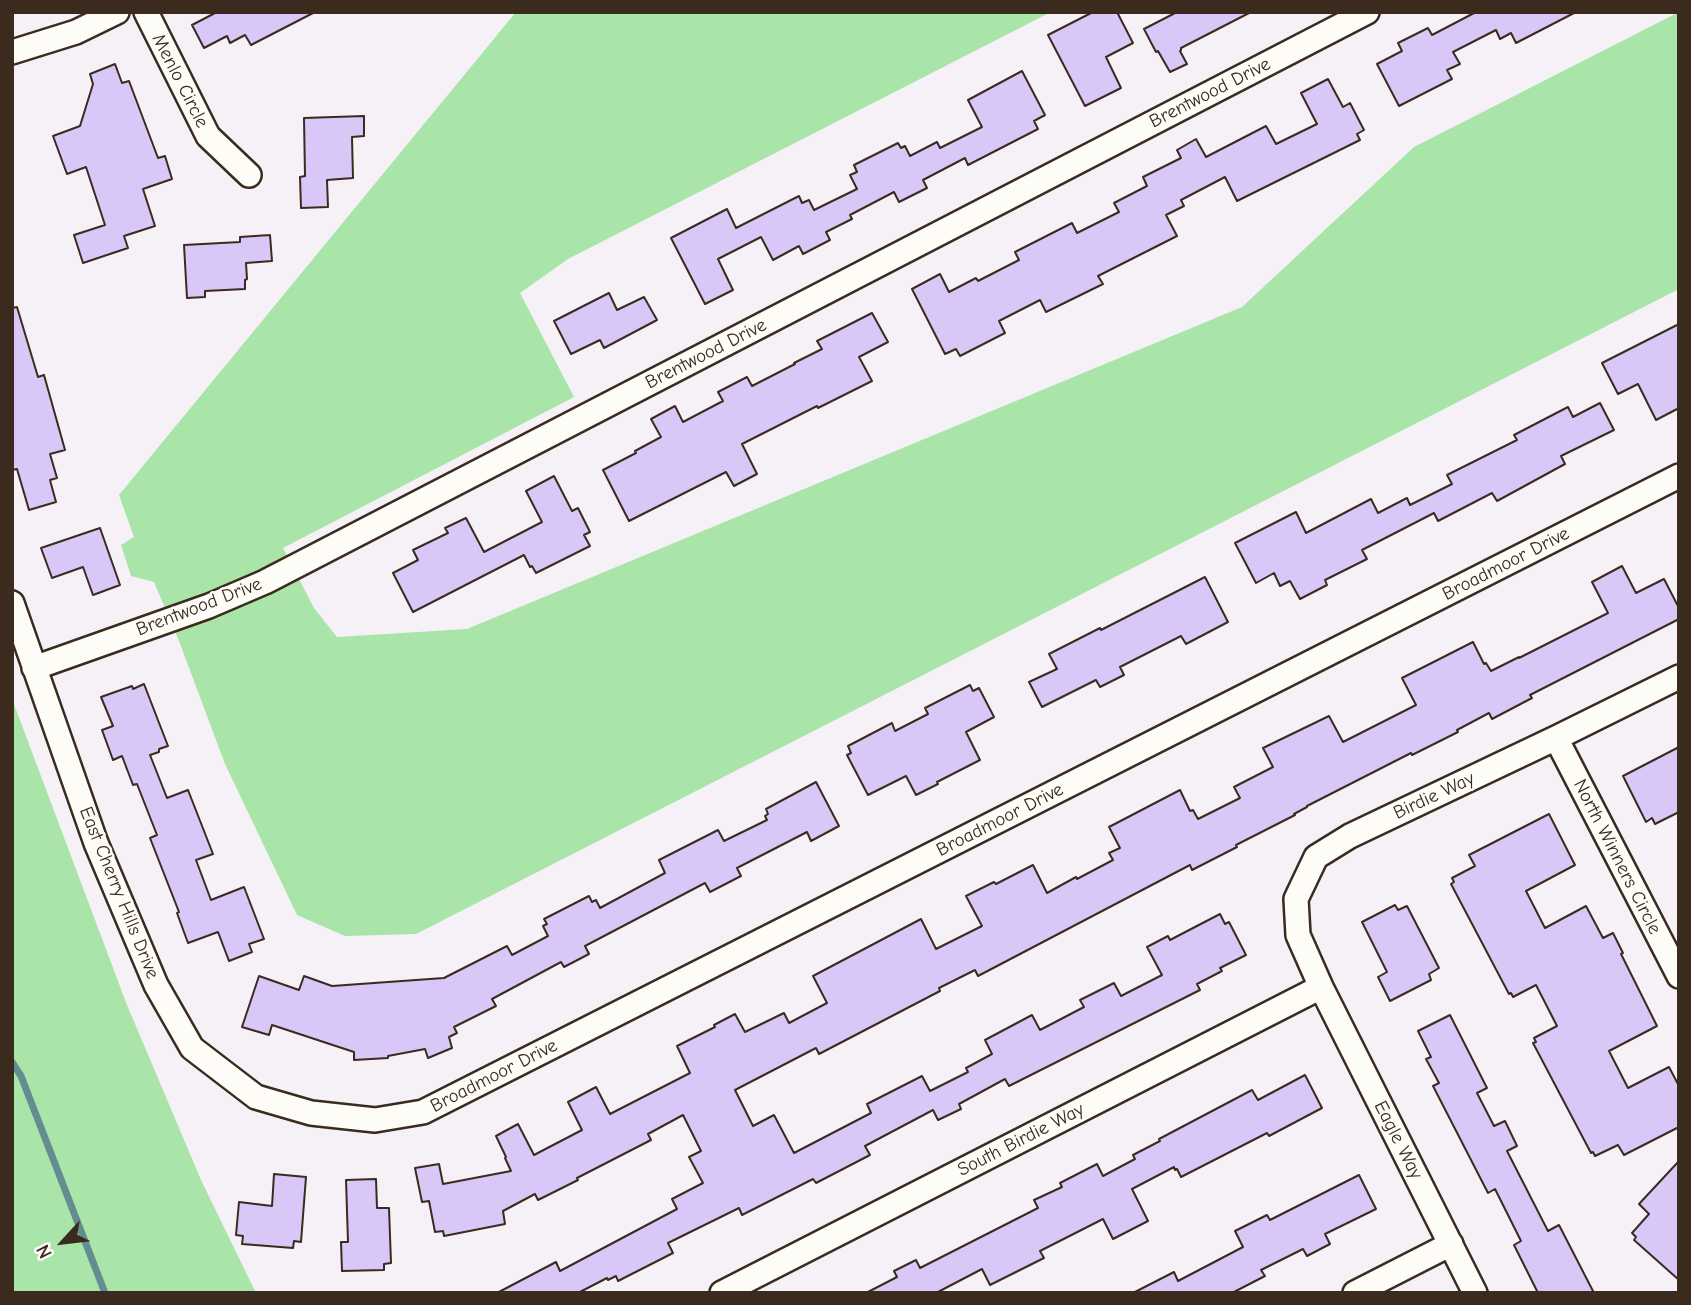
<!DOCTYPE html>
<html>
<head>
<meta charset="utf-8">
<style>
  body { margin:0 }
  #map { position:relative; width:1691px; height:1305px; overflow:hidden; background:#f6f1f7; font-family:"Comic Neue",sans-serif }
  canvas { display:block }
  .frame { position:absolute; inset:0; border:14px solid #3b2a1e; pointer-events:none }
  .north { position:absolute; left:28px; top:1207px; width:70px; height:70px; -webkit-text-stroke:5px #fdfcf7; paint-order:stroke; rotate:243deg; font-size:19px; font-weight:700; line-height:28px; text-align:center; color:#3b2a1e }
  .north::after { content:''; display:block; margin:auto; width:24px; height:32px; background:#3b2a1e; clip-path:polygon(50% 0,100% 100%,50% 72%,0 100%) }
</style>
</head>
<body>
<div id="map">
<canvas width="1691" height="1305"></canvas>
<div class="frame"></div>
<div class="north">N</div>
</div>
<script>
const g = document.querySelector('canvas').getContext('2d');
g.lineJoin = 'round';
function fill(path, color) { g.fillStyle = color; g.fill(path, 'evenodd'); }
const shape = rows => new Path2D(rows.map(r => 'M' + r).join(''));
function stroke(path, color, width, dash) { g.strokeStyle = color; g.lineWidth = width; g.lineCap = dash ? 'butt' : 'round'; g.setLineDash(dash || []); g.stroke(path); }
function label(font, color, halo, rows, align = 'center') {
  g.font = font + ' "Comic Neue",sans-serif'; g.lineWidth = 5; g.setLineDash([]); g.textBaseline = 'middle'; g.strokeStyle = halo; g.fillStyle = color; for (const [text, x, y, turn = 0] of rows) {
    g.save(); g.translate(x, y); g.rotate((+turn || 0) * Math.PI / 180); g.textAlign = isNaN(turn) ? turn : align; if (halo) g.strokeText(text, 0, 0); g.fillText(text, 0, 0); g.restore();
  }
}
const green = shape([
  [516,12,1051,12,568,259,520,293,574,397,283,548,314,608,337,637,467,629,1242,307,1414,147,1679,12,1679,289,416,934,345,936,297,915,225,764,179,641,154,582,131,576,121,545,134,537,119,495],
  [12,699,127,1005,201,1180,256,1293,12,1293]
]);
const stream = shape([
  [12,1062,21,1076,105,1293]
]);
const building = shape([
  [217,12,315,12,251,45,245,35,230,43,227,36,204,48,192,25,217,12],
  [1093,12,1117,12,1133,43,1106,57,1121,88,1085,106,1048,35,1093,12],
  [1177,12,1251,12,1181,48,1181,50,1180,51,1187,64,1170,72,1158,51,1156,52,1144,29,1177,12],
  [1476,12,1576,12,1516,43,1511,33,1500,39,1496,30,1453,52,1460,64,1447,70,1452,79,1399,106,1377,64,1402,51,1398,43,1428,28,1432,35,1476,12],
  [115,64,122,83,129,81,158,158,165,156,172,179,143,189,155,226,124,236,128,248,83,263,74,235,105,225,86,167,67,174,53,136,80,126,93,84,90,74,115,64],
  [1022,71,1045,115,1034,121,1038,129,968,165,965,158,923,180,927,188,899,202,894,192,850,215,852,219,826,232,830,240,803,254,799,246,773,260,761,237,718,259,733,290,705,304,671,238,727,209,736,228,799,196,802,203,809,200,814,210,857,189,850,175,857,172,854,165,898,143,901,148,905,146,910,156,937,142,940,148,982,127,968,100,1022,71],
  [1328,79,1343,107,1350,103,1364,130,1357,134,1360,140,1237,201,1225,177,1181,200,1184,206,1166,215,1177,236,1098,276,1103,284,1046,312,1040,300,999,321,1005,333,960,356,956,349,945,354,912,289,940,274,949,292,976,278,978,281,1019,260,1015,252,1072,223,1077,233,1119,212,1114,203,1147,186,1143,177,1181,158,1177,150,1196,139,1206,157,1266,126,1276,144,1317,124,1301,93,1328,79],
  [364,116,364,136,352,137,353,178,327,180,328,207,301,208,300,177,305,176,304,118,364,116],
  [270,235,272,261,246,263,247,279,245,280,245,289,205,291,205,297,187,298,184,245,240,242,240,237,270,235],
  [609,293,617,310,644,297,657,320,604,348,600,340,571,354,554,321,609,293],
  [17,307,38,377,44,375,65,450,50,454,57,478,50,480,56,502,29,510,17,469,12,470,12,308,17,307],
  [872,313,888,342,859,357,872,381,818,408,817,406,742,444,757,474,734,486,726,472,629,521,603,470,636,453,635,451,661,437,651,419,675,406,683,422,723,401,718,392,747,377,752,386,795,364,794,363,822,349,817,341,872,313],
  [1679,324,1679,408,1656,420,1638,384,1618,394,1602,363,1679,324],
  [1600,403,1614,430,1561,456,1565,464,1497,501,1492,493,1438,521,1434,513,1362,550,1367,559,1325,580,1327,585,1300,599,1290,581,1280,586,1274,573,1256,583,1235,543,1296,512,1306,533,1371,499,1378,513,1407,498,1410,505,1452,484,1447,475,1517,440,1514,435,1568,407,1573,417,1600,403],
  [554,476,572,511,578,508,590,532,584,535,590,546,536,573,532,566,530,567,524,555,413,612,393,573,418,560,413,550,448,533,445,528,466,518,484,552,542,522,526,491,554,476],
  [100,528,120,585,93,595,83,567,52,578,41,548,100,528],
  [1622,566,1636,593,1664,579,1679,608,1679,619,1530,695,1532,698,1492,719,1489,713,1457,730,1458,732,1412,755,1411,753,1307,806,1307,807,1294,814,1295,815,1236,845,1237,847,1192,870,1190,865,978,976,975,970,939,988,940,991,819,1054,816,1048,735,1090,753,1126,774,1115,794,1153,871,1113,867,1104,922,1076,930,1091,968,1072,966,1068,992,1054,985,1040,1032,1015,1040,1030,1084,1007,1080,1000,1114,983,1121,996,1162,975,1147,947,1168,936,1170,940,1220,914,1225,924,1229,922,1246,955,1220,968,1222,971,1197,984,1200,990,1009,1086,1005,1079,959,1104,961,1109,938,1120,933,1110,865,1146,870,1155,816,1183,813,1179,742,1215,739,1208,668,1243,673,1253,618,1281,616,1276,608,1280,607,1278,578,1293,497,1293,556,1262,560,1271,677,1209,672,1199,703,1183,689,1157,701,1151,683,1115,648,1134,651,1140,577,1178,578,1180,538,1200,535,1194,503,1211,505,1224,444,1236,443,1231,435,1232,429,1201,422,1202,415,1168,439,1164,443,1184,511,1171,505,1158,506,1157,496,1136,518,1124,534,1155,582,1130,568,1102,596,1087,610,1114,690,1073,677,1046,715,1027,714,1025,735,1014,745,1032,784,1013,789,1023,827,1003,813,976,921,919,936,949,982,926,966,896,994,882,996,884,1033,865,1047,893,1076,877,1077,879,1113,860,1109,853,1120,848,1109,827,1180,790,1190,811,1193,810,1198,819,1240,798,1234,787,1273,767,1263,748,1329,716,1343,742,1416,705,1402,678,1473,642,1484,664,1486,663,1491,671,1519,657,1519,658,1608,613,1592,582,1622,566],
  [1205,577,1228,622,1186,644,1181,636,1120,667,1124,675,1100,687,1096,680,1042,707,1029,682,1057,669,1049,654,1100,628,1101,630,1205,577],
  [144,684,168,746,159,749,159,752,150,755,167,798,188,790,213,854,196,860,211,900,244,887,264,939,249,944,252,952,229,961,218,932,188,943,177,913,179,912,150,838,157,835,137,784,133,785,122,756,113,760,102,730,113,726,101,697,132,686,133,689,144,684],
  [970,685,973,691,979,688,994,717,966,732,980,760,937,782,938,784,916,795,906,776,868,795,847,755,851,753,848,746,892,723,895,731,928,714,925,708,970,685],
  [1679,747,1679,812,1655,824,1652,818,1646,822,1623,776,1679,747],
  [816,782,839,826,811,841,807,832,737,868,741,876,710,892,705,883,585,946,589,954,564,967,561,962,492,999,496,1006,454,1027,457,1033,449,1037,452,1048,428,1058,425,1049,388,1056,388,1058,354,1060,354,1052,272,1025,269,1035,242,1027,259,976,299,990,304,976,332,986,444,978,507,946,512,955,548,936,543,926,547,924,544,919,589,896,592,902,596,900,600,908,665,873,659,860,718,830,724,841,767,820,765,816,768,814,766,809,816,782],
  [1549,814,1575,865,1526,891,1545,928,1586,906,1603,938,1613,933,1623,953,1621,954,1657,1026,1609,1051,1628,1088,1669,1067,1679,1086,1679,1127,1624,1155,1618,1145,1595,1156,1593,1152,1591,1153,1533,1043,1536,1042,1534,1038,1557,1026,1536,985,1513,997,1511,993,1509,994,1451,884,1454,882,1452,878,1475,866,1469,855,1549,814],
  [1395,905,1398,910,1407,906,1439,968,1429,974,1431,980,1390,1001,1378,977,1387,972,1362,922,1395,905],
  [1450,1015,1487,1088,1477,1093,1494,1126,1505,1121,1517,1146,1507,1151,1548,1231,1559,1225,1594,1293,1538,1293,1514,1245,1521,1241,1495,1189,1488,1193,1433,1086,1439,1083,1426,1059,1431,1057,1418,1031,1450,1015],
  [1305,1075,1322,1108,1269,1136,1267,1133,1181,1177,1177,1169,1175,1170,1174,1167,1132,1189,1148,1221,1113,1239,1103,1219,1040,1251,1044,1258,990,1285,982,1269,936,1293,866,1293,897,1277,894,1271,916,1260,920,1268,1038,1208,1034,1200,1062,1187,1060,1183,1097,1164,1103,1176,1135,1159,1133,1155,1160,1141,1159,1139,1252,1090,1258,1100,1305,1075],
  [1679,1161,1679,1280,1634,1240,1636,1237,1632,1233,1649,1214,1639,1204,1679,1161],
  [274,1174,306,1177,301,1242,294,1241,293,1248,242,1244,243,1236,236,1235,239,1202,272,1206,274,1174],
  [1359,1175,1376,1209,1325,1234,1330,1244,1307,1256,1303,1249,1261,1270,1265,1276,1232,1293,1133,1293,1174,1272,1178,1281,1243,1247,1235,1231,1267,1215,1270,1220,1359,1175],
  [376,1179,377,1208,389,1208,391,1263,384,1264,384,1270,342,1271,341,1242,348,1242,346,1180,376,1179]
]);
const minor = shape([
  [146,12,208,136,249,175],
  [12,52,76,32,117,12],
  [12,603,96,843,156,985,192,1048,256,1097,311,1113,375,1120,423,1112,1679,476],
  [34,668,209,606,265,582,1367,12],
  [1556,738,1679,976],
  [722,1293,1321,987],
  [1355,1293,1451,1244],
  [1475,1293,1321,987,1298,935,1296,899,1316,857,1350,836,1556,738,1679,677]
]);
const streetNames = [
  ["Menlo Circle",180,81,63],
  ["Brentwood Drive",1210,93,-27],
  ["Brentwood Drive",706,354,-27],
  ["Broadmoor Drive",1506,564,-27],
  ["Brentwood Drive",199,607,-21],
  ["Birdie Way",1434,796,-25],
  ["Broadmoor Drive",1000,820,-27],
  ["North Winners Circle",1617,857,63],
  ["East Cherry Hills Drive",119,893,68],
  ["Broadmoor Drive",494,1076,-27],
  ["South Birdie Way",1021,1140,-27],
  ["Eagle Way",1398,1140,63]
];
fill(green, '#a9e4a9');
stroke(stream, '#648c91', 7);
fill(building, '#d9c7f8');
stroke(building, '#3b2a1e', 2);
stroke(minor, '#3b2a1e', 28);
stroke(minor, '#fdfcf7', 23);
label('19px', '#3b2a1e', '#fdfcf7', streetNames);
</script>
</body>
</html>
